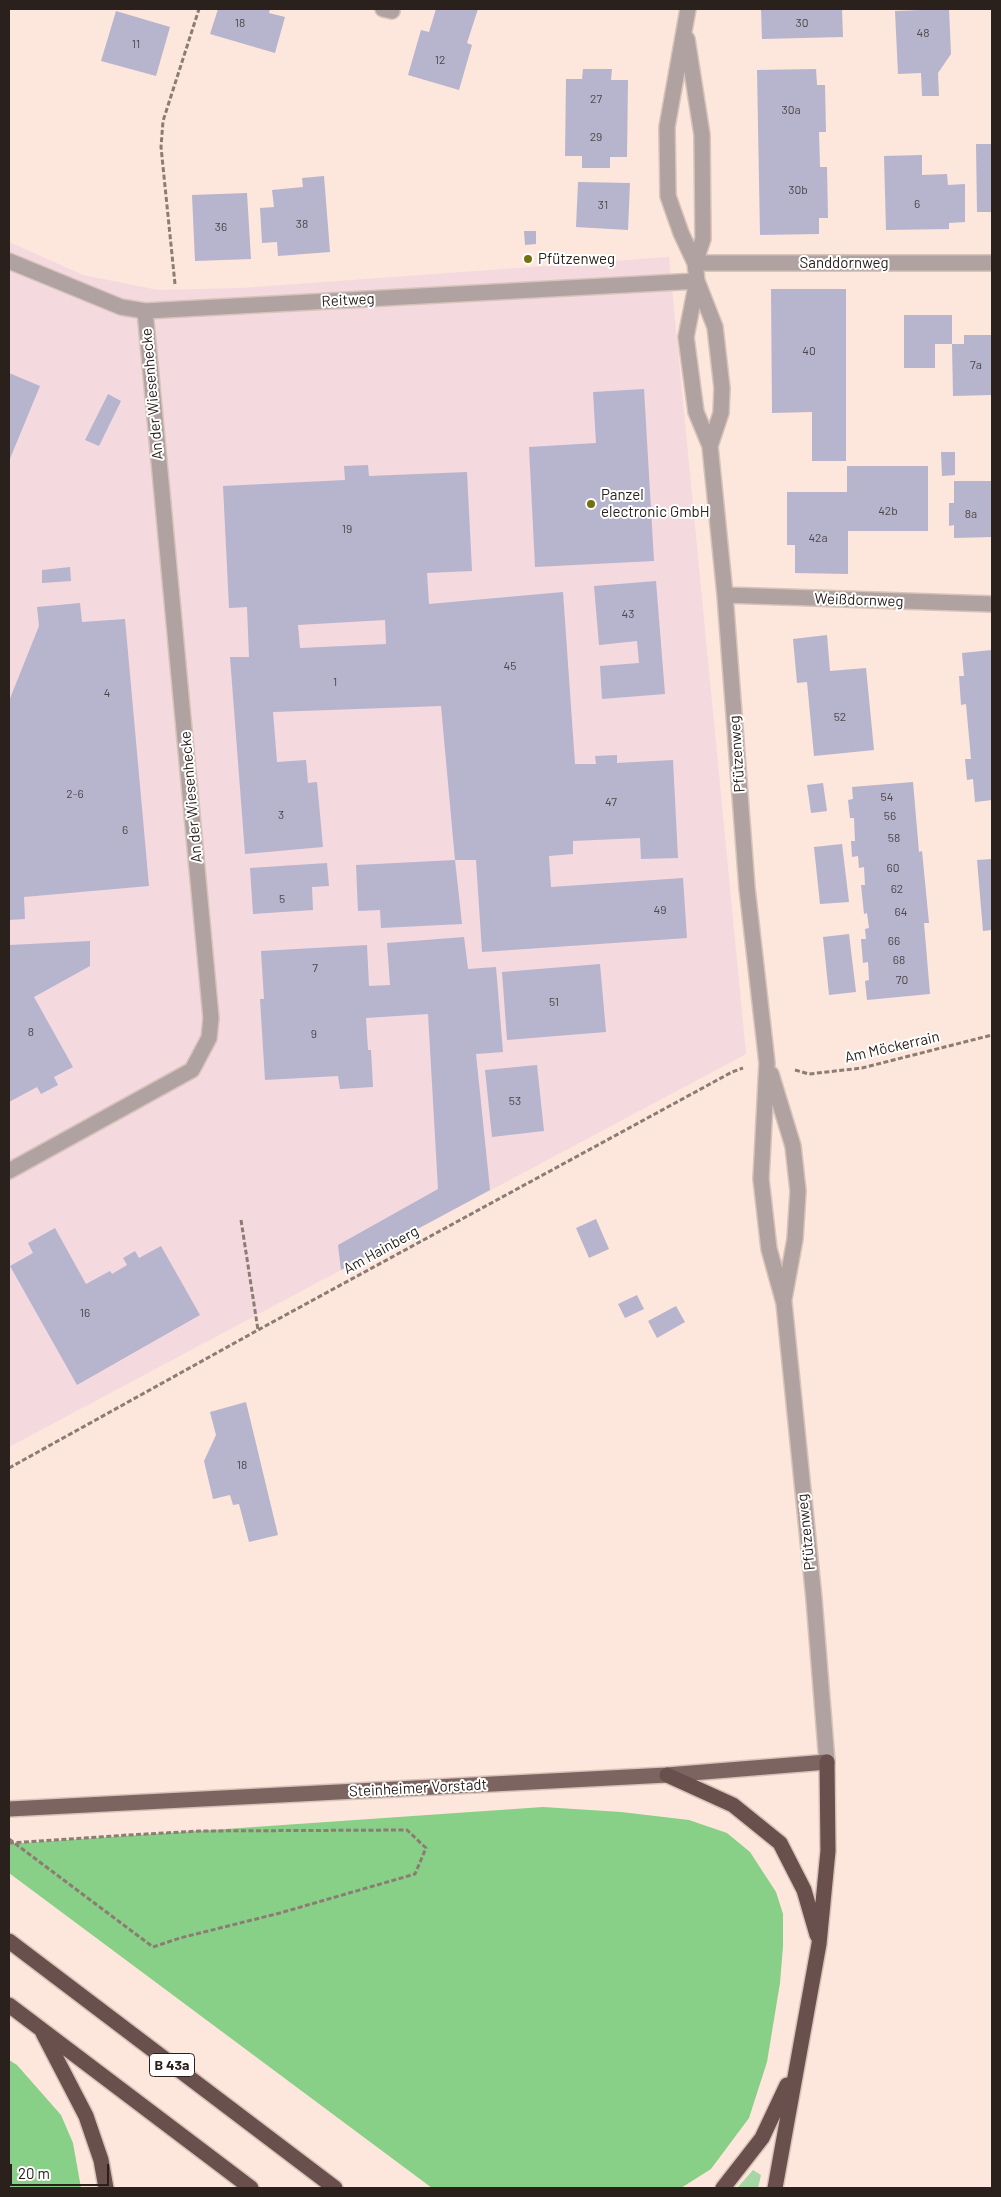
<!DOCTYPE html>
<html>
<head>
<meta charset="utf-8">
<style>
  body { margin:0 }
  #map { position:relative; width:1001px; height:2197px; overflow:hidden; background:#fde6db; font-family:Barlow,sans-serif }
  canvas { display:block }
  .frame { position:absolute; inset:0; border:10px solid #2b211c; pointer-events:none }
  .scale { position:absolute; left:10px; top:2164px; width:99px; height:22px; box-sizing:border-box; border:2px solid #2b211c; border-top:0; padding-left:6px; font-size:15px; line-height:18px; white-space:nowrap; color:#2b211c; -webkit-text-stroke:4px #fff; paint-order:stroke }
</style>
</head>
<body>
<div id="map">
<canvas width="1001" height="2197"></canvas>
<div class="frame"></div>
<div class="scale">20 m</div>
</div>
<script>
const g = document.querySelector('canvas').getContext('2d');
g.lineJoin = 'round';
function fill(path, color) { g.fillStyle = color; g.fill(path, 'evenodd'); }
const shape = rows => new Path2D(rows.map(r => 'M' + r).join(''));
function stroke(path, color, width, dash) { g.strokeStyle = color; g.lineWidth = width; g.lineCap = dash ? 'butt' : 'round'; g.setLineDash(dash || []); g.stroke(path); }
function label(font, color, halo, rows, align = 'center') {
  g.font = font + ' Barlow,sans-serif'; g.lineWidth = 4; g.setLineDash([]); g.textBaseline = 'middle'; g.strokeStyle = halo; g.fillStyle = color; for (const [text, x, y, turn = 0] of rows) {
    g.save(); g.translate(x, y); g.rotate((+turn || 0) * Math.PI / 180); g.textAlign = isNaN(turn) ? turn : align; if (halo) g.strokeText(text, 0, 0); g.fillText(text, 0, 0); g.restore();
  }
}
const commercial = shape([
  [9,242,83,275,158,290,242,288,669,257,746,1054,9,1447]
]);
const green = shape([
  [753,2170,761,2175,758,2188,737,2188]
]);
const forest = shape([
  [543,1807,621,1812,689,1820,727,1833,750,1852,776,1892,783,1914,783,1946,780,1983,767,2062,749,2118,711,2169,681,2188,432,2188,9,1873,9,1844],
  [9,2060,17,2065,61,2115,73,2143,81,2188,9,2188]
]);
const building = shape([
  [218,9,270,9,269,13,285,17,275,53,210,34],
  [436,9,478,9,467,43,472,45,459,90,408,75,421,30,429,32],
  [761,9,842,9,843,37,762,39],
  [949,9,951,54,938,73,939,96,922,96,921,73,898,74,895,11],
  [116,11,170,27,156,76,101,61],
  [583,69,612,69,611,80,628,80,627,157,610,157,610,168,582,168,582,156,565,156,566,79,582,79],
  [816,69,817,85,825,85,826,132,819,132,820,167,827,167,828,218,819,218,819,234,760,235,757,70],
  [976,144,992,144,992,212,977,212],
  [922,155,922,175,947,174,948,185,965,184,965,222,949,223,949,229,886,230,884,156],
  [324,176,330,252,278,256,277,242,262,243,260,208,274,207,272,190,303,187,302,178],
  [578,182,630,183,628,230,576,227],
  [247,193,251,259,195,261,192,195],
  [524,231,536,231,536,244,525,245],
  [771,289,846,289,846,461,812,461,812,412,772,413],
  [904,315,952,315,952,344,935,344,935,368,904,368],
  [964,335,992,335,992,395,953,396,952,344,964,344],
  [9,373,40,386,9,461],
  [644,389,654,561,535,567,529,447,596,443,593,392],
  [108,394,121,401,99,446,85,440],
  [941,452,955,452,955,475,942,476],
  [368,465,369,476,467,472,472,571,427,573,429,604,563,592,575,764,596,764,595,756,617,755,617,763,673,760,678,858,641,859,640,838,573,841,573,854,549,856,551,887,683,878,687,938,482,952,476,860,455,860,441,706,273,712,277,762,306,760,308,783,317,782,323,847,245,854,230,657,249,657,247,607,229,608,223,486,345,480,344,466],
  [385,620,386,644,300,648,298,625],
  [847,466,928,466,928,531,848,531,848,574,795,573,795,545,787,545,787,492,847,492],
  [954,481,992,481,992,537,954,538,954,525,949,526,949,503,954,503],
  [70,567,71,581,42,583,42,570],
  [656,581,665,694,602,699,600,666,639,663,637,641,599,645,594,586],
  [80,603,82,622,125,619,149,886,24,897,25,919,9,920,9,701,39,626,37,607],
  [827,635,830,671,866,668,874,750,814,756,807,682,797,683,793,639],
  [992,650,992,800,975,802,973,779,967,780,965,759,971,759,966,704,961,705,959,676,964,676,962,653],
  [913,782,919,852,922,851,929,923,924,923,930,994,867,1000,865,981,869,980,868,962,863,963,861,939,866,939,865,929,869,928,867,913,864,914,861,885,865,885,864,867,859,868,858,856,852,857,851,841,855,841,854,818,850,818,848,800,853,799,852,787],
  [823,783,827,811,811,813,807,785],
  [842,844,849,902,820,904,814,847],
  [992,859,992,930,983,931,977,860],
  [455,860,462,924,381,928,380,910,358,911,356,865],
  [327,863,329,886,312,887,313,910,253,914,250,868],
  [849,934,856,992,829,995,823,937],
  [464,937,468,969,496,967,503,1052,476,1054,490,1190,341,1270,338,1245,438,1189,428,1014,366,1018,368,1050,371,1050,373,1087,340,1089,338,1076,265,1080,260,999,264,999,261,951,367,945,369,986,390,985,387,943],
  [90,941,90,966,34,997,73,1067,54,1077,58,1085,41,1094,37,1087,9,1102,9,945],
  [600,964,606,1032,507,1040,502,972],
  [537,1065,544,1131,492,1137,485,1070],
  [596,1219,609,1249,589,1258,576,1228],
  [55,1228,86,1284,110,1271,112,1274,127,1265,123,1258,135,1251,139,1258,161,1246,200,1315,77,1385,10,1266,33,1253,28,1243],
  [637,1295,644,1309,625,1318,618,1304],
  [676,1306,685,1322,657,1338,648,1321],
  [246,1402,278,1535,249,1542,239,1504,233,1505,230,1495,213,1499,204,1461,216,1435,210,1412]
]);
const path = shape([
  [175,284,161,147,163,121,199,9],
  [795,1070,809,1074,862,1068,992,1035],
  [241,1220,258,1330],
  [9,1468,258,1330,732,1072,743,1068],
  [9,1839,153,1947,180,1938,280,1913,415,1874,426,1848,407,1830,200,1831,128,1835]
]);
const minor = shape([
  [383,9,392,11],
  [688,9,667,127,668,196,681,233,695,263,697,281,715,327,722,388,721,413,710,446],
  [687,39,702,135,703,239,695,263],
  [9,261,121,307,145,311,697,281],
  [695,263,992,263],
  [697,281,686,337,696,412,710,446,725,595,747,888,767,1063,761,1179,769,1249,784,1303,814,1599,827,1762],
  [725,595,992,604],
  [771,1074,793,1146,798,1191,795,1239,784,1299],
  [9,1171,192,1070,209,1038,211,1018,145,311]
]);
const major = shape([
  [9,1809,667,1775,827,1762]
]);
const highway = shape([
  [667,1775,733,1805,780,1843,804,1890,817,1935],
  [9,1941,335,2188],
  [9,2005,251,2188],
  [43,2033,86,2116,101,2160,106,2188],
  [723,2188,762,2138,787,2085],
  [775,2188,819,1944,828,1851,827,1762]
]);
const pathBridge = shape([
  [9,1843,128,1835]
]);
const markers = [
  [528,259,5,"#757113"],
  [591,504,5,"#757113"]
];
const numberNames = [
  ["18",240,23],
  ["30",802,23],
  ["48",923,33],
  ["11",136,44],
  ["12",440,60],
  ["27",596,99],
  ["30a",791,110],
  ["29",596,137],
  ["30b",798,190],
  ["6",917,204],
  ["31",603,205],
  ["38",302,224],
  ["36",221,227],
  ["40",809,351],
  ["7a",976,365],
  ["42b",888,511],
  ["8a",971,514],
  ["19",347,529],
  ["42a",818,538],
  ["43",628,614],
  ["45",510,666],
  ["1",335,682],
  ["4",107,693],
  ["52",840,717],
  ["2-6",75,794],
  ["54",887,797],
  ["47",611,802],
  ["3",281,815],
  ["56",890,816],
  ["6",125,830],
  ["58",894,838],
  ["60",893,868],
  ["62",897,889],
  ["5",282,899],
  ["49",660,910],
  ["64",901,912],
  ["66",894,941],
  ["68",899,960],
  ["7",315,968],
  ["70",902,980],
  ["51",554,1002],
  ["8",31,1032],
  ["9",314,1034],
  ["53",515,1101],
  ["16",85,1313],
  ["18",242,1465]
];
const shields = [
  [172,2065,45]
];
const shieldNames = [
  ["B 43a",172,2065]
];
const poiNames = [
  ["Pfützenweg",538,259],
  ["Panzel",601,495],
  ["electronic GmbH",601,512]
];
const streetNames = [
  ["Sanddornweg",844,263],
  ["Reitweg",348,300,-3],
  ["An der Wiesenhecke",152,394,-95],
  ["Weißdornweg",859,600,2],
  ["Pfützenweg",737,754,-94],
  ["An der Wiesenhecke",191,797,-95],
  ["Am Möckerrain",892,1047,-13],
  ["Am Hainberg",381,1250,-29],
  ["Pfützenweg",806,1532,-96],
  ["Steinheimer Vorstadt",418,1788,-3]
];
fill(commercial, '#f4d9df');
fill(green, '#a7d6a6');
fill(forest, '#88cf87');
fill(building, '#b7b4ce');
stroke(minor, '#d7c3b9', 18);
stroke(major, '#d7c3b9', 18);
stroke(highway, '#d7c3b9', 18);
stroke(path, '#8c7c74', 3, [5, 2.5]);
stroke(minor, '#afa2a0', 15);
stroke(major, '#7c6561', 15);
stroke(highway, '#6a504c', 15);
stroke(pathBridge, '#8c7c74', 3, [5, 2.5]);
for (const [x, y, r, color] of markers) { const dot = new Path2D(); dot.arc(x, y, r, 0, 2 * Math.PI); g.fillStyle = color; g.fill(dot); stroke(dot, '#fff', 2); }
label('12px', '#4e4648', null, numberNames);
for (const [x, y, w] of shields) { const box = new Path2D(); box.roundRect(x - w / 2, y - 11.5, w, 23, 4); g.fillStyle = '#fff'; g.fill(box); stroke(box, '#2b211c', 1); }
label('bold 14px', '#2b211c', null, shieldNames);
label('15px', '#2b211c', '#fff', poiNames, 'left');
label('15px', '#2b211c', '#fff', streetNames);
</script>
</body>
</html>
